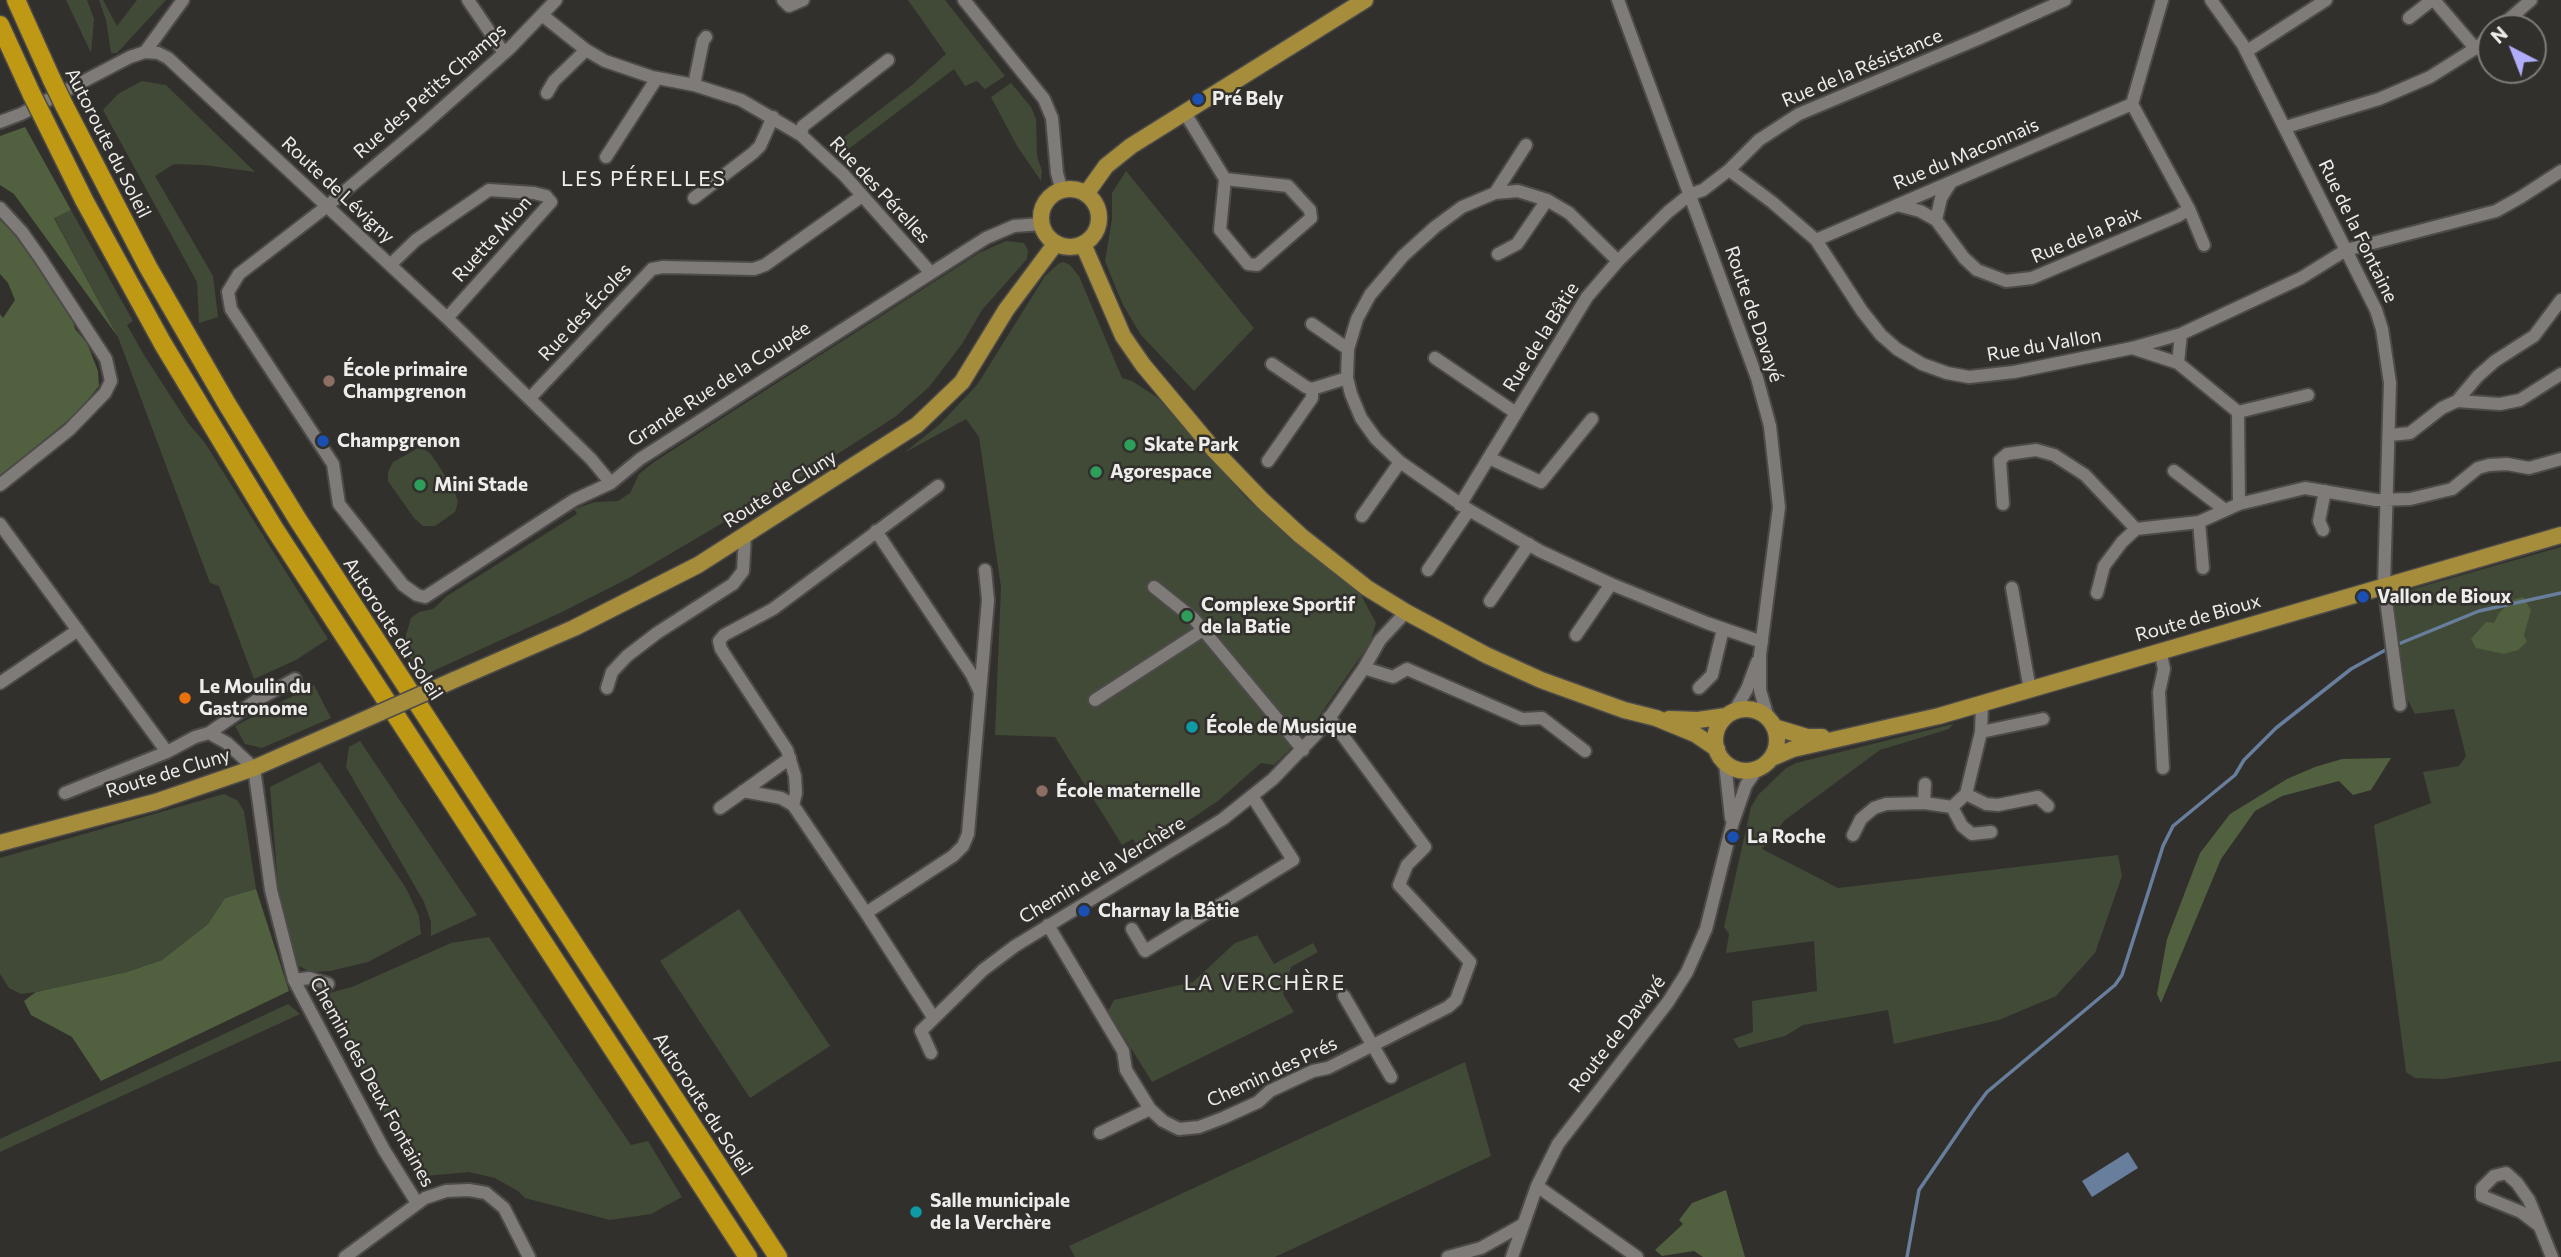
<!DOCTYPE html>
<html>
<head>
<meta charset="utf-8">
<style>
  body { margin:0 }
  #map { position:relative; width:2561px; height:1257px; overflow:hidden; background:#32302d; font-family:Commissioner,sans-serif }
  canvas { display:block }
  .north { position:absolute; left:2477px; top:14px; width:70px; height:70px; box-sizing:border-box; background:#32302d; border:2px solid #7d7c79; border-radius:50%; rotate:318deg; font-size:19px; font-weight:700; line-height:28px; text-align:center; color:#eeedeb }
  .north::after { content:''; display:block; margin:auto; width:24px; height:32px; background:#b0aefa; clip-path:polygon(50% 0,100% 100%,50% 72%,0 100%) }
</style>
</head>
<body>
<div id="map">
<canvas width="2561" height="1257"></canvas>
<div class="north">N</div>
</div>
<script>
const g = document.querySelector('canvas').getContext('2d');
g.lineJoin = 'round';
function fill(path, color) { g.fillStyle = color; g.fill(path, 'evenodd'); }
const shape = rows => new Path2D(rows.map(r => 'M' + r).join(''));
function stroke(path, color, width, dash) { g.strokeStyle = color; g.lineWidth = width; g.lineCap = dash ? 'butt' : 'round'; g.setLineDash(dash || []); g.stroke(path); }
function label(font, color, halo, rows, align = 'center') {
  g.font = font + ' Commissioner,sans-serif'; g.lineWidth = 5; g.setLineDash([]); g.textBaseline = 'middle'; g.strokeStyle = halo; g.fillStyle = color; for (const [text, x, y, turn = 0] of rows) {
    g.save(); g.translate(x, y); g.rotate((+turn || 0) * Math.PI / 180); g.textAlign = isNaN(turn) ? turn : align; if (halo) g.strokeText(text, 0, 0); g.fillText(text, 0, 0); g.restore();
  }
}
const green = shape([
  [66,0,87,0,94,19,91,53],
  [99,0,103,0,117,26,137,0,166,0,117,53,111,53,106,20],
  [908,0,945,0,1005,76,985,89,977,81,965,86,954,69,842,154,835,144,912,85,946,54],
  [142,81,166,85,255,172,204,165,174,164,155,176,213,276,218,317,199,323,197,282,103,110,118,94],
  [1011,83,1031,107,1036,119,1037,156,1042,171,1041,181,1017,146,991,97],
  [1126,171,1254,328,1194,391,1141,335,1123,305,1105,261,1112,219,1112,193],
  [71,210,133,321,127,325,144,355,188,423,205,443,328,639,296,660,254,679,219,586,210,583,118,337,54,217],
  [1006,241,1024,243,1028,250,1027,259,982,310,962,344,929,387,895,417,814,469,629,578,560,613,420,677,406,650,406,635,411,618,419,612,433,609,447,596,577,514,574,509,595,502,618,501,630,493,639,474,654,462,979,253],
  [1063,262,1070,265,1079,276,1122,378,1132,381,1158,398,1247,499,1310,554,1360,593,1376,623,1370,643,1311,728,1274,765,1261,763,1218,801,1149,847,1143,856,1133,839,1122,845,1055,737,995,735,1001,587,979,437,966,419,904,453,940,424,977,385,1045,276,1058,264],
  [420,447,430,453,437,463,454,490,458,502,455,512,435,526,423,526,414,518,388,481,388,472,393,462],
  [2561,547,2561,1061,2444,1079,2415,1078,2406,1072,2374,825,2431,803,2423,772,2459,766,2466,756,2454,709,2415,714,2405,695,2400,675,2392,595],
  [314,685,331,718,262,748,245,744,235,726],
  [1953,724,1949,729,1880,750,1785,820,1762,849,1838,888,2118,855,2122,876,2095,953,2056,996,1999,1020,1894,1044,1888,1010,1803,1025,1785,1036,1739,1048,1733,1039,1753,1032,1752,1001,1817,991,1814,941,1726,953,1729,934,1724,927,1751,807,1758,795,1786,768,1796,763],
  [360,741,477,915,431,936,431,922,424,902,346,767,349,747],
  [320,762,406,888,419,916,421,934,368,962,330,971,311,972,297,965,278,886,270,787],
  [224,794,237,800,244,811,256,889,225,898,208,924,162,960,127,972,36,992,21,994,9,988,0,974,0,858],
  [739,909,830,1046,750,1098,660,961],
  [1257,935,1274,964,1313,943,1318,952,1291,967,1283,994,1294,1012,1152,1082,1108,1011,1114,1000,1193,982,1235,943],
  [489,937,631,1145,648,1141,682,1197,651,1214,610,1220,525,1198,518,1191,495,1178,469,1172,425,1176,413,1167,322,995,352,987,451,943],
  [288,1004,300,1014,0,1152,0,1139],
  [1465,1062,1491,1156,1275,1257,1075,1257,1069,1246]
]);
const forest = shape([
  [25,127,71,210,54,218,118,337,14,194,0,185,0,136],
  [0,220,16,235,72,317,75,329,87,343,98,371,99,386,77,413,0,476,0,314,3,318,15,300,8,283,0,274],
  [2523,597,2531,610,2524,635,2527,642,2518,650,2504,654,2476,648,2471,639,2486,622,2494,623,2499,613,2512,600],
  [2391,758,2371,790,2353,795,2339,781,2282,796,2255,811,2221,859,2161,1003,2157,994,2167,939,2200,853,2230,814,2287,779,2315,767,2342,759],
  [256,889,289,991,101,1081,72,1037,31,1015,24,1001,36,992,127,972,162,960,208,924,225,898],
  [1726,1190,1745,1257,1703,1257,1694,1251,1662,1256,1655,1250,1683,1224,1679,1220,1692,1203]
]);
const water = shape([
  [2128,1152,2138,1168,2092,1197,2082,1181]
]);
const stream = shape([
  [2396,645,2479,611,2561,593],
  [1907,1257,1919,1190,1975,1108,1987,1092,2115,985,2122,975,2163,846,2173,826,2235,775,2244,760,2276,728,2351,669,2389,648]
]);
const minor = shape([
  [468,0,504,53],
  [556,0,510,48,420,128,326,207,239,274,228,292,231,309,333,464,339,504,403,585,417,595,425,597,574,500,611,483,640,459,986,238,1014,226,1042,224],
  [783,0,789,6,803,0],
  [964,0,1044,99,1052,118,1057,173,1062,191],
  [1618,0,1757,378,1770,426,1779,507,1760,655,1760,690,1768,718],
  [2162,0,2132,104,2189,209,2204,245],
  [2211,0,2243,45,2376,310,2382,329,2390,383,2384,585,2400,705],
  [2434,0,2475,48],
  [542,15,586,50,605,61,652,77,694,85,741,100,801,135,844,175,931,273],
  [2409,18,2432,0],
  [2499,28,2531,0],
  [2247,51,2326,0],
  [145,52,183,0],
  [694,85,703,41,706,37],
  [547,93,554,81,586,50],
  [1185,113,1225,179,1220,230,1248,264,1257,265,1311,218,1310,210,1288,186,1225,179],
  [0,122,21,114,130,57,145,52,158,53,168,58,447,318,591,459,611,483],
  [2286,127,2379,99,2430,77,2479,46,2491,35],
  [801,135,803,126,888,60],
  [606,157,657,78],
  [1729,170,1772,202,1816,240,1862,311,1881,335,1897,349,1922,364,1947,373,1969,377,2014,372,2132,348,2181,334,2301,278,2346,250,2496,211,2521,197,2561,171],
  [1495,193,1526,145],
  [694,198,753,153,760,146,773,117],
  [1897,205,1920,211,1936,220,1964,258,1977,270,2006,281,2032,278,2178,216,2189,209],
  [0,208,22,232,41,259,106,359,111,381,105,393,69,430,0,485],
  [1936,220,1941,198,1951,182],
  [1816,240,2132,104],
  [1498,254,1517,244,1547,200],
  [1618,261,1569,213,1547,200,1518,191,1495,193,1462,207,1435,227,1403,256,1370,295,1357,319,1348,349,1347,378,1351,394,1361,418,1376,439,1400,462,1469,510,1540,551,1611,584,1707,623,1762,642],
  [390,265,416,240,489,190,534,193,546,196,551,202,447,318],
  [1312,324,1348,349],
  [2132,348,2178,363,2238,412,2308,395],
  [1435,358,1516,413],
  [2178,363,2181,334],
  [1272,364,1306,387,1312,389,1347,378],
  [530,398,652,269,663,267,754,269,765,265,862,196],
  [2457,401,2478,376,2495,361,2534,336,2561,300],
  [2238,412,2239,504],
  [2390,435,2410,433,2442,408,2457,401,2500,404,2520,400,2561,374],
  [1489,458,1541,482,1592,419],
  [1268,461,1312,398,1312,389],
  [2174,471,2225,510],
  [2003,504,2000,460,2007,454,2036,450,2054,455,2085,475,2136,529],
  [1460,505,1587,297,1618,261,1668,212,1689,195,1703,190,1729,170,1759,140,1799,114,1980,38,2065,0],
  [1362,516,1400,462],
  [2199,522,2203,568],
  [0,524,167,752,195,737,209,733,227,743,254,768,271,890,294,980,384,1150,417,1203],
  [2323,530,2319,521,2325,491],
  [876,531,972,675,979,690],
  [1428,570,1469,510],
  [1154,587,1194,619,1303,750],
  [2012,588,2030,690],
  [2097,593,2104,566,2122,542,2136,529,2199,522,2239,504,2305,488,2376,500,2410,499,2452,489,2478,468,2489,465,2507,464,2529,468,2561,459],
  [1490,601,1529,544],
  [1576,635,1611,584],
  [2160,650,2164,669,2159,692,2163,768],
  [1364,668,1393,677,1407,669,1522,719,1542,718,1585,751],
  [0,683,78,630],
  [607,688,612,672,627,656,657,633,733,584,743,571,745,536],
  [1699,688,1712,675,1723,629],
  [1095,700,1203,630],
  [1734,712,1747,689,1757,662],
  [1981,732,1982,704],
  [209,733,257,700,295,679],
  [1725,763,1731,818],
  [743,791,781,798,793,805,866,913],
  [65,793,167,752],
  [1966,794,1981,732,2043,719],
  [1924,803,1925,784],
  [793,805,796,793,795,776,787,750,721,649,719,641,724,635,773,609,938,486],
  [1952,807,1962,826,1972,834,1991,832],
  [720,808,790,758],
  [1853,835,1861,819,1874,808,1886,804,1924,803,1952,807,1966,794,1986,804,1998,805,2038,797,2048,806],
  [1048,925,1123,1051,1126,1070,1150,1109,1163,1121,1179,1129,1199,1127,1223,1118,1258,1102,1270,1091,1313,1071,1328,1068,1448,1007,1456,1000,1470,962,1399,885,1407,865,1425,847,1329,717],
  [1132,929,1145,951,1293,860,1252,796],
  [294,980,309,978,328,984],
  [1344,996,1391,1077],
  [933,1017,866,913,953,856,963,846,968,834,988,600,985,570],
  [931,1053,921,1031,983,970,1015,946,1223,819,1273,779,1323,727,1364,668,1380,640,1406,612],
  [1100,1133,1150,1109],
  [1537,1186,1637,1257],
  [2538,1225,2521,1212,2482,1196,2482,1188,2494,1176,2506,1173,2517,1183,2529,1200,2552,1257],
  [345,1257,425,1198,446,1191,469,1190,486,1193,504,1208,529,1257],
  [1448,1257,1481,1248,1522,1225],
  [1512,1257,1537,1186,1558,1144,1668,1002,1687,972,1706,929,1732,825,1746,785,1757,769]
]);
const major = shape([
  '1041 218a29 29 0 1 1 58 0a29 29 0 1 1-58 0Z',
  [1086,194,1106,166,1131,146,1365,0],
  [1083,244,1123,336,1143,365,1215,451,1263,501,1301,536,1367,588,1406,612,1486,655,1541,680,1624,710,1656,718,1695,734,1717,749],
  [454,680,574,628,698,565,917,425,962,382,1006,310,1056,243],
  '1715 740a31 31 0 1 1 62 0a31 31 0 1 1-62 0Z',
  [1669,719,1698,720,1726,716],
  [1774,727,1807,737,1822,737],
  [1772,758,1793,749,1939,716,2561,535],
  [0,843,155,802,254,768,343,729]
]);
const highway = shape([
  [16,0,52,80],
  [0,25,32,95],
  [64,105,148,267,227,404,298,520,778,1257],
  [42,115,84,200,163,344,274,528,748,1257]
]);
const majorBridge = shape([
  [343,729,454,680]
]);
const highwayBridge = shape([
  [52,80,64,105],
  [32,95,42,115]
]);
const markers = [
  [1198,99,7,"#1a4fb4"],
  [329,381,7,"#8d6e63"],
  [323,441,7,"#1a4fb4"],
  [1130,445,7,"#2e9e5b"],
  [1096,472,7,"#2e9e5b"],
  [420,485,7,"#2e9e5b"],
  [2363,597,7,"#1a4fb4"],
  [1187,616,7,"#2e9e5b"],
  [185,698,7,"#e8710a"],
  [1192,727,7,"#0f9aa8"],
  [1042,791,7,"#8d6e63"],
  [1733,837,7,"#1a4fb4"],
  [1084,911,7,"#1a4fb4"],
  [916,1212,7,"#0f9aa8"]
];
const streetNames = [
  ["Rue de la Résistance",1862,68,-23],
  ["Rue des Petits Champs",430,91,-41],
  ["Autoroute du Soleil",108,143,63],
  ["Rue du Maconnais",1966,154,-23],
  ["Route de Lévigny",338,190,43],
  ["Rue des Pérelles",880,190,47],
  ["Rue de la Fontaine",2358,231,64],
  ["Rue de la Paix",2086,235,-23],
  ["Ruette Mion",492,239,-48],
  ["Rue des Écoles",585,312,-47],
  ["Route de Davayé",1754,314,71],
  ["Rue de la Bâtie",1541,337,-58],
  ["Rue du Vallon",2044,345,-10],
  ["Grande Rue de la Coupée",719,384,-33],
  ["Route de Cluny",780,489,-32],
  ["Route de Bioux",2198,618,-16],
  ["Autoroute du Soleil",393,629,57],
  ["Route de Cluny",168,773,-17],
  ["Chemin de la Verchère",1102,870,-31],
  ["Route de Davayé",1617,1034,-52],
  ["Chemin des Prés",1272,1072,-25],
  ["Chemin des Deux Fontaines",372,1082,61],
  ["Autoroute du Soleil",703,1104,57]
];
const poiNames = [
  ["Pré Bely",1212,99],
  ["École primaire",343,370],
  ["Champgrenon",343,392],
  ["Champgrenon",337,441],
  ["Skate Park",1144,445],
  ["Agorespace",1110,472],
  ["Mini Stade",434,485],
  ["Vallon de Bioux",2377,597],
  ["Complexe Sportif",1201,605],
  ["de la Batie",1201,627],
  ["Le Moulin du",199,687],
  ["Gastronome",199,709],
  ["École de Musique",1206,727],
  ["École maternelle",1056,791],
  ["La Roche",1747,837],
  ["Charnay la Bâtie",1098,911],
  ["Salle municipale",930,1201],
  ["de la Verchère",930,1223]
];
const neighbourhoodNames = [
  ["LES PÉRELLES",644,179],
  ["LA VERCHÈRE",1265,983]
];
fill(green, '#414a36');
fill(forest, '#51603f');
fill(water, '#687e9d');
stroke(stream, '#687e9d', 3.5);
stroke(minor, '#4d4b49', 16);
stroke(major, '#4d4b49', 19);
stroke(highway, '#4d4b49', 21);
stroke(minor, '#7e7b78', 12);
stroke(major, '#a58d3b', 16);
stroke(highway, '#bf9913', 18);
stroke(majorBridge, '#4d4b49', 19, []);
stroke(highwayBridge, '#4d4b49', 21, []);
stroke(majorBridge, '#a58d3b', 16);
stroke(highwayBridge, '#bf9913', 18);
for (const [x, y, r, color] of markers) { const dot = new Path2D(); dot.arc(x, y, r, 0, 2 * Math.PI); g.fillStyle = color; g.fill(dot); stroke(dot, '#32302d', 2.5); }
label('19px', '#eeedeb', '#32302d', streetNames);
label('bold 19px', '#eeedeb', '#32302d', poiNames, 'left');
g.letterSpacing = '2px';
label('21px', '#eeedeb', '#32302d', neighbourhoodNames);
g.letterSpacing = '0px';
</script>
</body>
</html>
